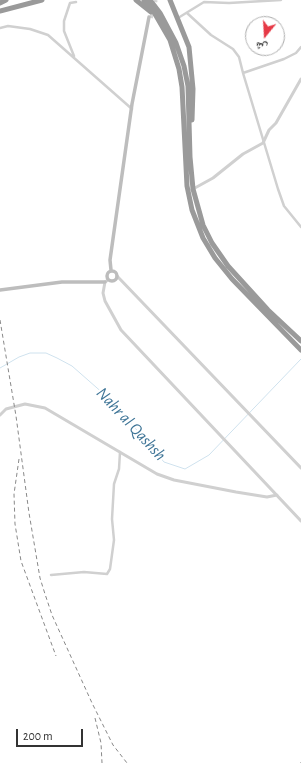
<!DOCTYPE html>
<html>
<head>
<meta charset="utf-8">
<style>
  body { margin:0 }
  #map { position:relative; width:301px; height:763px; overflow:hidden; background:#fff; font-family:"Alegreya Sans","Noto Naskh Arabic",sans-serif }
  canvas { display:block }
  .north { position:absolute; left:245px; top:16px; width:40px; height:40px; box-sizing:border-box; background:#fff; border:1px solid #adadad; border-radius:50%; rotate:198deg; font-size:11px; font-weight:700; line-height:16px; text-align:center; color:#333 }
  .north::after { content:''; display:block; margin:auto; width:14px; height:18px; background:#e63946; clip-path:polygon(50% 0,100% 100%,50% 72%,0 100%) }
  .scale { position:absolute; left:16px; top:729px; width:67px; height:18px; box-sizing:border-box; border:2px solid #333; border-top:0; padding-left:5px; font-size:12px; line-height:14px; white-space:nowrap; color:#333; -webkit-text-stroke:3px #fff; paint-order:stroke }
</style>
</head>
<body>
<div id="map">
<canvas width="301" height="763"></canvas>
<div class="north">ش</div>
<div class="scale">200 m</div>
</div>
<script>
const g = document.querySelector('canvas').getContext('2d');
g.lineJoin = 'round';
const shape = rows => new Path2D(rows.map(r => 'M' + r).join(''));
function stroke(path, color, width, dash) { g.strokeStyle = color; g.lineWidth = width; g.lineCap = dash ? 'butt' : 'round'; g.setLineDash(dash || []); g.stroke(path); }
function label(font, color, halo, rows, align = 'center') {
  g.font = font + ' "Alegreya Sans",sans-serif'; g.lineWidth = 4; g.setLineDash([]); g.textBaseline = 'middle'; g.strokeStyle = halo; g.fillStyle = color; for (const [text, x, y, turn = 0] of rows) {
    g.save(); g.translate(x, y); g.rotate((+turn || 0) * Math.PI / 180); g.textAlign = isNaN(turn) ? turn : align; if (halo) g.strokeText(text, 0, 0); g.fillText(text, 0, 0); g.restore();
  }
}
const stream = shape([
  [0,368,19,357,30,353,46,353,57,358,72,366,113,402,164,462,185,469,209,455,301,359]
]);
const secondaryTunnel = shape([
  [151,18,156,0]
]);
const minor = shape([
  [187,13,211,35,233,49,239,57,243,73],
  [178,18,204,2,229,3,281,0],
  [0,28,8,26,30,29,48,35,132,109],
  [301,47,296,53,284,59,243,73,278,189,284,206,301,227],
  [74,56,64,31,64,21,70,3,76,2],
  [51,575,84,572,107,574,110,569,114,540,112,519,114,484,119,469,120,452]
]);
const tertiary = shape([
  [193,189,213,178,243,154,263,143,269,130,276,123,301,79],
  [117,276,301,468],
  [108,280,105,282,103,293,105,301,121,330,301,521],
  [0,415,6,409,25,404,45,408,157,474,174,480,236,492,267,497,277,495]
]);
const secondary = shape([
  [111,270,110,260,132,104,149,17],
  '107 276a5 5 0 1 1 10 0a5 5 0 1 1-10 0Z',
  [0,290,62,282,105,282]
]);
const motorway = shape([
  [136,0,151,12],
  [144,0,155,14,170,40,179,69,182,87,187,186,192,210,203,238,215,258,232,279,301,350],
  [150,0,160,13,176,43,184,66,188,86,190,157,193,189,203,225,212,243,228,266,268,310,301,341],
  [170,0,189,47,193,89,192,120],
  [0,3,6,0],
  [0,11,42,0]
]);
const rail = shape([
  [0,320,16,416,29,513,40,578,45,594,52,615,92,703,113,745,127,763],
  [19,459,14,494,15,524,21,561,56,656],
  [95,718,101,743,102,763],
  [300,763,301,763]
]);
const waterNames = [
  ["Nahr al Qashsh",131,424,47]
];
stroke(stream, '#cfe2ee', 1);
stroke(secondaryTunnel, '#d6d6d6', 3.5, [3.5, 2]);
stroke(minor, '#d0d0d0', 2.5);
stroke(tertiary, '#d0d0d0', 3);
stroke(secondary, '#bdbdbd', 3.5);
stroke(motorway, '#9a9a9a', 5);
stroke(rail, '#888', 1, [4, 3]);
label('italic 17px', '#3f7597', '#fff', waterNames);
</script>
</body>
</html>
